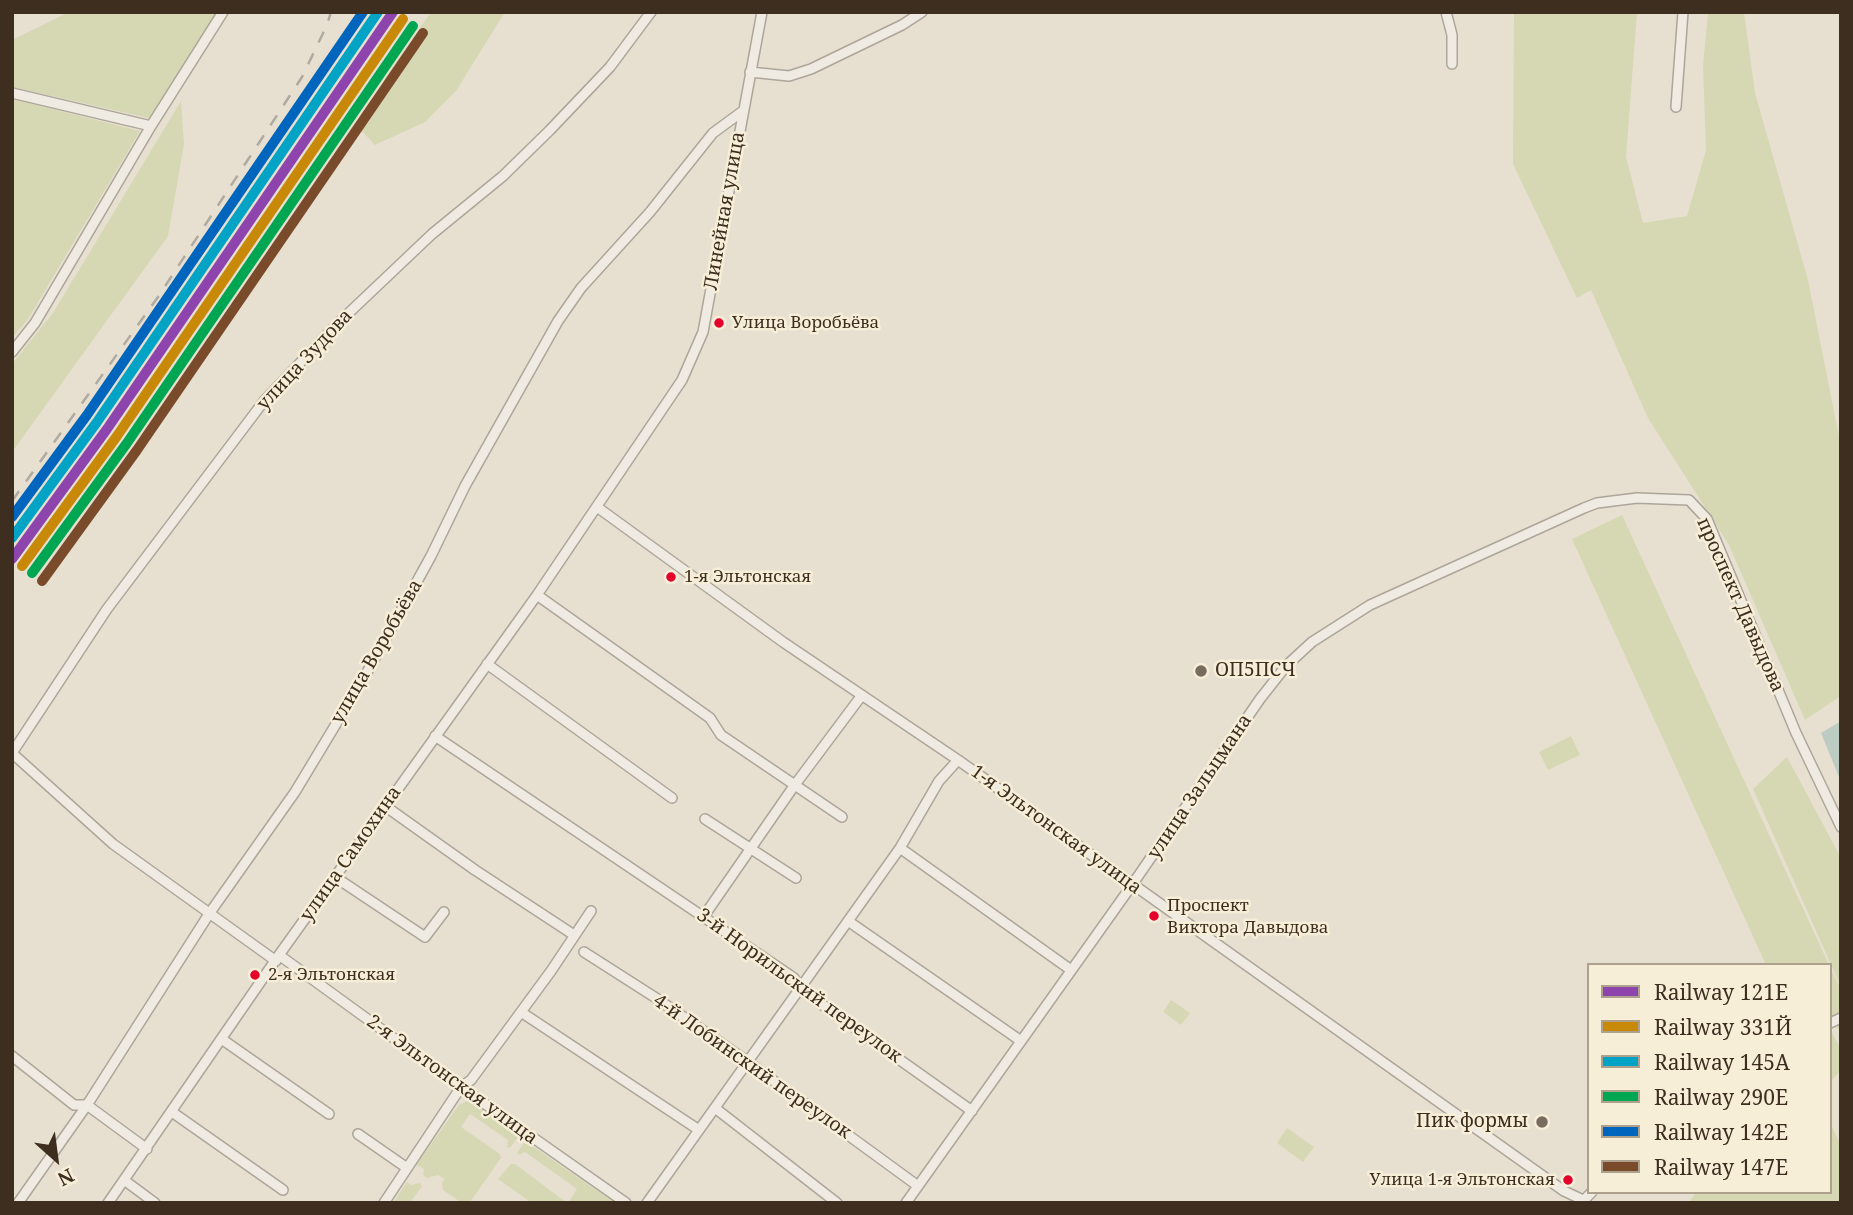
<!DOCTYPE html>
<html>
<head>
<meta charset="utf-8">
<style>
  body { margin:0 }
  #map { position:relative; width:1853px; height:1215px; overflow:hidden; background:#e7e0d1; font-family:"Noto Serif",serif }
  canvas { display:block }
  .frame { position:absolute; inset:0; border:14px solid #3d2e20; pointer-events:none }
  .legend { position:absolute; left:1587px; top:963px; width:245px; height:231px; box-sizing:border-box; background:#f7eed8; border:2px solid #ada18e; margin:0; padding:9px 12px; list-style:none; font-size:21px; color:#3d2e20 }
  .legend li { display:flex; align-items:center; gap:14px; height:35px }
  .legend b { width:35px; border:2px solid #ada18e }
  .north { position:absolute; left:21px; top:1124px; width:70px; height:70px; -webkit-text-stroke:5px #f7eed8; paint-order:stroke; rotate:152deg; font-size:19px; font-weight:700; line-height:28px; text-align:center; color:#3d2e20 }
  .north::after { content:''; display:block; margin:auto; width:24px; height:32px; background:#3d2e20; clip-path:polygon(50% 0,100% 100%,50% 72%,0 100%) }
</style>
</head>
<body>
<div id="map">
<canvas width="1853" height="1215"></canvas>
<div class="frame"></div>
<ul class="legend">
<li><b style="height:9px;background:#8e44ad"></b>Railway 121Е</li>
<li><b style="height:9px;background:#c88808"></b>Railway 331Й</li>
<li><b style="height:9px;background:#03a3c5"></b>Railway 145А</li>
<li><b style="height:9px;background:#00a651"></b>Railway 290Е</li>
<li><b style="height:9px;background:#0065bd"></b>Railway 142Е</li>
<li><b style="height:9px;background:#7a4b2a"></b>Railway 147Е</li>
</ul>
<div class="north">N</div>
</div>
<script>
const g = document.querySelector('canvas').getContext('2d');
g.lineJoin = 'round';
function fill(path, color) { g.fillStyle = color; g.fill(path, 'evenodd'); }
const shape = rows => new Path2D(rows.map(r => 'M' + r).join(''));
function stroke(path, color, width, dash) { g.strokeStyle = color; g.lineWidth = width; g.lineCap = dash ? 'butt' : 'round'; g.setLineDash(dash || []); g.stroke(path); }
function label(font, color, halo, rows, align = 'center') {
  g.font = font + ' "Noto Serif",serif'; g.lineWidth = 5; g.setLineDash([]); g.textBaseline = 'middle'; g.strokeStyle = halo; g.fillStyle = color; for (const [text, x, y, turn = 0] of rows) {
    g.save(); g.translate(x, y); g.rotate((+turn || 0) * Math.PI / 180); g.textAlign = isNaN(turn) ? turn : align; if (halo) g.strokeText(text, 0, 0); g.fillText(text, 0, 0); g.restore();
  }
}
const green = shape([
  [69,12,218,12,149,118,12,87,12,40],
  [431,12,505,12,456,91,425,122,375,145,361,130,386,77],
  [1514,12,1637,12,1626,157,1643,223,1687,216,1706,150,1703,66,1708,12,1744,12,1755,93,1808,280,1841,447,1841,696,1805,720,1729,545,1648,418,1591,290,1577,298,1513,164],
  [12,99,140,131,28,319,12,338],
  [181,101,184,144,168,236,12,452,12,364,53,313],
  [1622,515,1829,965,1766,965,1572,539],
  [1571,736,1580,755,1548,770,1539,752],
  [1787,757,1841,858,1841,987,1753,789],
  [1830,967,1841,989,1841,1031,1830,1021],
  [1171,1000,1190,1013,1181,1025,1163,1012],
  [1832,1033,1841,1049,1841,1070,1832,1080,1831,1125,1841,1145,1841,1203,1689,1203,1696,1192,1830,1192,1830,1034],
  [470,1100,519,1135,511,1147,507,1148,508,1140,470,1114,461,1127,500,1154,501,1158,470,1202,462,1203,443,1190,442,1183,445,1179,438,1175,427,1178,423,1175,424,1169,416,1165,459,1105],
  [1287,1128,1314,1147,1303,1162,1277,1143],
  [525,1141,615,1203,568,1203,577,1189,525,1152,518,1155,517,1153],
  [511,1164,515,1164,567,1203,532,1203,498,1179],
  [407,1182,411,1185,420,1183,422,1186,410,1203,393,1203]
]);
const water = shape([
  [1841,721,1841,782,1821,733]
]);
const minor = shape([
  [1446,12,1452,35,1452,64],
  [750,72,789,76,811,69,902,25,922,12],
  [12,93,151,126],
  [1676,107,1683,12],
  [12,352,35,323,151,126,223,12],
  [597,507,783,642,958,760,1564,1191,1583,1200],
  [537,595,710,718,721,735,842,817],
  [487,664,672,798],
  [435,736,794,978,800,989,972,1111],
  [12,753,107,609,264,401,335,326,432,234,503,176,550,130,610,67,651,12],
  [12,753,113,844,276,961],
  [385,806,475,870,574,935],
  [705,819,796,878],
  [900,848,1071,970],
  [335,877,425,937,444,912],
  [704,916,794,786,862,695],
  [848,921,1021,1041],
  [584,952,656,998,748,1062,918,1186],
  [279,955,461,1087,626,1203],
  [521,1012,699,1130],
  [1830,1023,1841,1018],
  [223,1040,329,1114],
  [12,1056,74,1105,87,1105,147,1149],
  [715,1108,837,1203],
  [172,1112,283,1190],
  [358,1134,407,1168],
  [124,1180,155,1203],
  [18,1203,87,1105,209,914,295,792,365,676,431,556,465,486,558,321,581,288,650,212,713,133,743,111],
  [108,1203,279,955,537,595,682,380,703,332,762,12],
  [384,1203,461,1087,471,1080,551,971,591,911],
  [647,1203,900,848,939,781,958,760],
  [906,1203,1132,885,1260,699,1286,666,1312,642,1370,605,1584,508,1597,503,1637,498,1689,500,1707,519,1796,733,1841,827],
  [1581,1203,1592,1192]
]);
const rail = shape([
  [12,501,158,297,270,126,302,77,327,25,331,12],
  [12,539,337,76,377,12]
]);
const rail1 = shape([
  [12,559,107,429,393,12]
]);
const rail2 = shape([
  [22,566,117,436,403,19]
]);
const rail3 = shape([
  [12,538,97,422,378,12]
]);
const rail4 = shape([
  [32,573,127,443,413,26]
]);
const rail5 = shape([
  [12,517,87,415,363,12]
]);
const rail6 = shape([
  [42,581,137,450,423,33]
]);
const markers = [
  [719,323,6,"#e4002b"],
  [671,577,6,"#e4002b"],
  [1201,671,7,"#786c5e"],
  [1154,916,6,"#e4002b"],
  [255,975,6,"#e4002b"],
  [1542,1122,7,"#786c5e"],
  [1568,1180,6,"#e4002b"]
];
const busNames = [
  ["Улица Воробьёва",732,323],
  ["1-я Эльтонская",684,577],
  ["Проспект",1167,906],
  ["Виктора Давыдова",1167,928],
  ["2-я Эльтонская",268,975],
  ["Улица 1-я Эльтонская",1555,1180,"right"]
];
const streetNames = [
  ["Линейная улица",725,211,-80],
  ["улица Зудова",305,360,-47],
  ["проспект Давыдова",1740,605,66],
  ["улица Воробьёва",377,652,-60],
  ["улица Зальцмана",1200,787,-56],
  ["1-я Эльтонская улица",1056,830,36],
  ["улица Самохина",351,854,-55],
  ["3-й Норильский переулок",799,986,36],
  ["4-й Лобинский переулок",752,1067,35],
  ["2-я Эльтонская улица",452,1080,36]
];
const poiNames = [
  ["ОП5ПСЧ",1215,671],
  ["Пик формы",1528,1122,"right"]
];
fill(green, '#d6d7b3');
fill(water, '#bcccc2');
stroke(minor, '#ada599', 12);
stroke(minor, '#efebe3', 9);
stroke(rail, '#afaaa2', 2.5, [12, 12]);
stroke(rail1, '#8e44ad', 10);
stroke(rail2, '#c88808', 10);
stroke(rail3, '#03a3c5', 10);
stroke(rail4, '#00a651', 10);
stroke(rail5, '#0065bd', 10);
stroke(rail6, '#7a4b2a', 10);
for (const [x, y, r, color] of markers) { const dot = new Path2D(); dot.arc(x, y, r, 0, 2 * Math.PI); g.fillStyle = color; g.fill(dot); stroke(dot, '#f7eed8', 2.5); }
label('17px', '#3d2e20', '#f7eed8', busNames, 'left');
label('19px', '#3d2e20', '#f7eed8', streetNames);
label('19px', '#3d2e20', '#f7eed8', poiNames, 'left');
</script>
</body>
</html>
